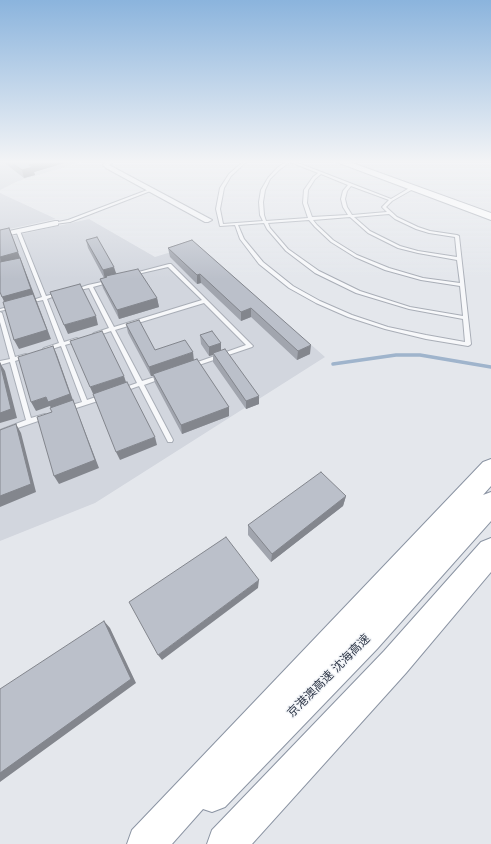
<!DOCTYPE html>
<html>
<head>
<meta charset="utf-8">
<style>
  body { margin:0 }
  canvas { display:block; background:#e4e7ec }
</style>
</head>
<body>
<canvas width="491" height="844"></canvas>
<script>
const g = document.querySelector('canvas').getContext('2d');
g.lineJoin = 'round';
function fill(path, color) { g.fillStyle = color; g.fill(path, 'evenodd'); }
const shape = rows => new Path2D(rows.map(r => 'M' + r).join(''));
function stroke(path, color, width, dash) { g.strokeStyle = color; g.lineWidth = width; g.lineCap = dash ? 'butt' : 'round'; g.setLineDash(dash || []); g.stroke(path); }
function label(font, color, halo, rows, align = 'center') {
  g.font = font + ' "PT Sans","Noto Sans SC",sans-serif'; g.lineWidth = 3; g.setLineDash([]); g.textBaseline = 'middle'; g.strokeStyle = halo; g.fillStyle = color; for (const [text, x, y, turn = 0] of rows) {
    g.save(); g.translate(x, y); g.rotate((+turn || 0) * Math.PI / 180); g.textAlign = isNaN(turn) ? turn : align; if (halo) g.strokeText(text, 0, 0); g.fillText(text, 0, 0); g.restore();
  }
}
const built = shape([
  [0,161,85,161,18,181,0,190],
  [0,193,56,219,0,231],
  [89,219,155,257,197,244,325,357,95,503,0,541,0,239]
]);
const stream = shape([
  [333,364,396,355,420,355,491,367]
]);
const lane = shape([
  [244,161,247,161,231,176,224,188,220,209,223,224,263,221,260,215,259,202,261,190,268,178,277,168,287,161,293,161,391,199,411,187,413,187,413,189,392,201,386,207,397,217,418,227,430,231,457,235,459,236,471,344,470,345,468,346,426,339,385,329,348,317,316,303,289,288,259,264,240,239,235,225,220,226,216,209,220,188,229,174,244,161],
  [290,162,318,173,313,177,304,190,303,203,308,218,266,221,264,215,263,202,265,190,270,179,279,170,290,162],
  [321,174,348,185,343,191,341,199,343,207,348,215,312,217,307,203,308,190,315,179,321,174],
  [351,186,389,200,382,207,387,212,352,215,347,207,345,199,347,191,351,186],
  [389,214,395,219,416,229,429,233,455,237,457,257,418,251,400,246,370,231,354,217,389,214],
  [350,217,368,233,398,248,418,253,457,260,460,283,423,278,389,268,357,255,333,240,317,225,313,220,350,217],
  [309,220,315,227,331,242,355,257,385,270,421,280,460,286,463,316,410,307,360,291,319,271,288,249,270,228,268,223,309,220],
  [264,223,267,229,286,251,315,273,356,293,409,309,463,319,465,342,426,335,388,327,352,315,320,301,293,286,263,262,244,239,238,225,264,223],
  [150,189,153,190,70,222,55,224,53,223,68,220,150,189],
  [17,230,20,231,46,296,58,293,60,294,47,299,64,342,77,338,80,340,79,341,65,345,87,400,102,395,105,397,104,399,67,411,64,409,65,407,82,402,61,346,46,351,43,349,44,348,59,343,43,300,29,303,27,302,42,297,16,231,17,230],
  [169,264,171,264,253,346,252,347,196,366,192,366,191,365,192,364,246,345,204,303,115,330,142,381,161,375,164,377,163,378,144,385,173,440,172,442,168,442,139,386,122,392,120,391,119,390,120,389,137,383,111,331,96,336,93,334,94,333,109,328,89,288,75,291,73,290,88,285,111,280,111,282,93,287,114,327,202,300,168,267,133,275,131,274,169,264],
  [12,306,14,306,14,308,0,311,0,309,12,306],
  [0,312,2,313,15,357,26,354,29,356,28,357,15,361,31,418,45,414,48,416,47,418,0,434,0,430,26,420,10,362,0,365,0,361,10,359,0,322,0,312]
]);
const street = shape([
  [106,161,116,161,109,165,212,220,208,222,205,222,106,168,103,165,106,161],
  [55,221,58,221,58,225,0,237,0,233,55,221]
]);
const secondary = shape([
  [334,161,347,161,491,213,491,220,334,161]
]);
const highway = shape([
  [491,459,491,486,483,495,491,492,491,521,377,649,225,807,212,812,203,809,172,844,127,844,132,830,483,462,491,459],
  [491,538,491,572,406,673,252,844,207,844,212,830,384,651,481,542,491,538]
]);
const wall = shape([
  [2,161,71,161,34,172,35,175,24,178],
  [86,240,116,273,157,298,159,307,119,319,103,288,100,279,104,278,88,248],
  [192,240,310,354,297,360,251,317,241,321,201,283,197,284,170,257,168,248],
  [126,324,155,350,194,360,229,407,229,416,182,434,155,383,153,376,151,376,128,333],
  [200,335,221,343,221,350,259,404,246,409,213,362,213,355,209,356,201,344],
  [346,496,343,506,271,562,248,535,248,525]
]);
const shadedWall = shape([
  [41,161,71,161,34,172,35,175,24,178,22,170,29,165],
  [9,228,51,339,19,349,14,340,6,306,2,297,0,257],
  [114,267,117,276,106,276,107,279,105,279,103,270],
  [200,274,201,283,197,284,197,275],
  [157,298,159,307,119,319,117,310],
  [251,308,251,317,241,321,241,312],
  [96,316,98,325,68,334,64,325],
  [221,343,221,352,213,353,213,355,209,356,209,347],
  [311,345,310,354,297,360,298,351],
  [53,346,57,355,74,403,99,468,59,484,54,476,52,410,50,406,36,411,31,402,46,397],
  [193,352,194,361,153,374,153,376,151,376,149,367],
  [0,363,5,371,17,418,0,423],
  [124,376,127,385,94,396,90,387],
  [259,396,259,404,246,409,246,401],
  [229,407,229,416,182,434,181,425],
  [16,424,21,433,36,492,0,507,0,496],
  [155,437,157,445,120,460,116,452],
  [346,496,343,506,271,562,272,554],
  [259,580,258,588,162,660,158,655],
  [104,621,110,628,136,683,0,782,0,773]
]);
const building = shape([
  [9,161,41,161,29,165,33,167,22,170,9,161],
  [9,228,18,252,0,257,0,230,9,228],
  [97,237,114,267,103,270,86,240,97,237],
  [192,240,311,345,298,351,251,308,241,312,200,274,197,275,168,248,192,240],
  [20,258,31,289,2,297,0,292,0,262,20,258],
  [138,269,157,298,117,310,100,279,107,277,106,276,138,269],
  [80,284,96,316,64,325,50,292,80,284],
  [33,294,47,330,14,340,3,302,33,294],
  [139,320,155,350,185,340,193,352,149,367,126,324,139,320],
  [102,331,124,376,90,387,70,341,102,331],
  [212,331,221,343,209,347,200,335,212,331],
  [53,346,70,394,48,402,46,397,31,402,18,357,53,346],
  [225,349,259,396,246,401,213,353,225,349],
  [197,359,229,407,181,425,153,374,197,359],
  [0,363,11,409,0,413,0,363],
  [127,382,155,437,116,452,93,394,127,382],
  [73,400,95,460,54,476,37,417,52,412,50,408,73,400],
  [16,424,31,484,0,496,0,430,16,424],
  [321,472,346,496,272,554,248,525,321,472],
  [226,537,259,580,158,655,129,602,226,537],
  [104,621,131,679,0,773,0,689,104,621]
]);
const nearStreetnames = [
  ["京港澳高速 沈海高速",329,676,-45]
];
fill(built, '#d2d6de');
stroke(stream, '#9fb4cc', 3.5);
stroke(lane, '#a9aeb7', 2);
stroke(street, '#a9aeb7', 2);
stroke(secondary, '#a9aeb7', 2);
stroke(highway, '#8b94a3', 2);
fill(lane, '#f7f8fa');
fill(street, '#f7f8fa');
fill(secondary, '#fff');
fill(highway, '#fff');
fill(wall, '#a1a5ae');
fill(shadedWall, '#83868d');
fill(building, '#bbc0ca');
stroke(building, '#83868d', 1);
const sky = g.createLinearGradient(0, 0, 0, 279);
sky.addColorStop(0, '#8bb4dd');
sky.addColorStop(0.58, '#f3f4f6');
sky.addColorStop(1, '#f3f4f600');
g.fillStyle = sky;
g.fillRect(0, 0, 491, 279);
label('12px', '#2b3445', '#f4f6f9', nearStreetnames);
</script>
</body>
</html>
